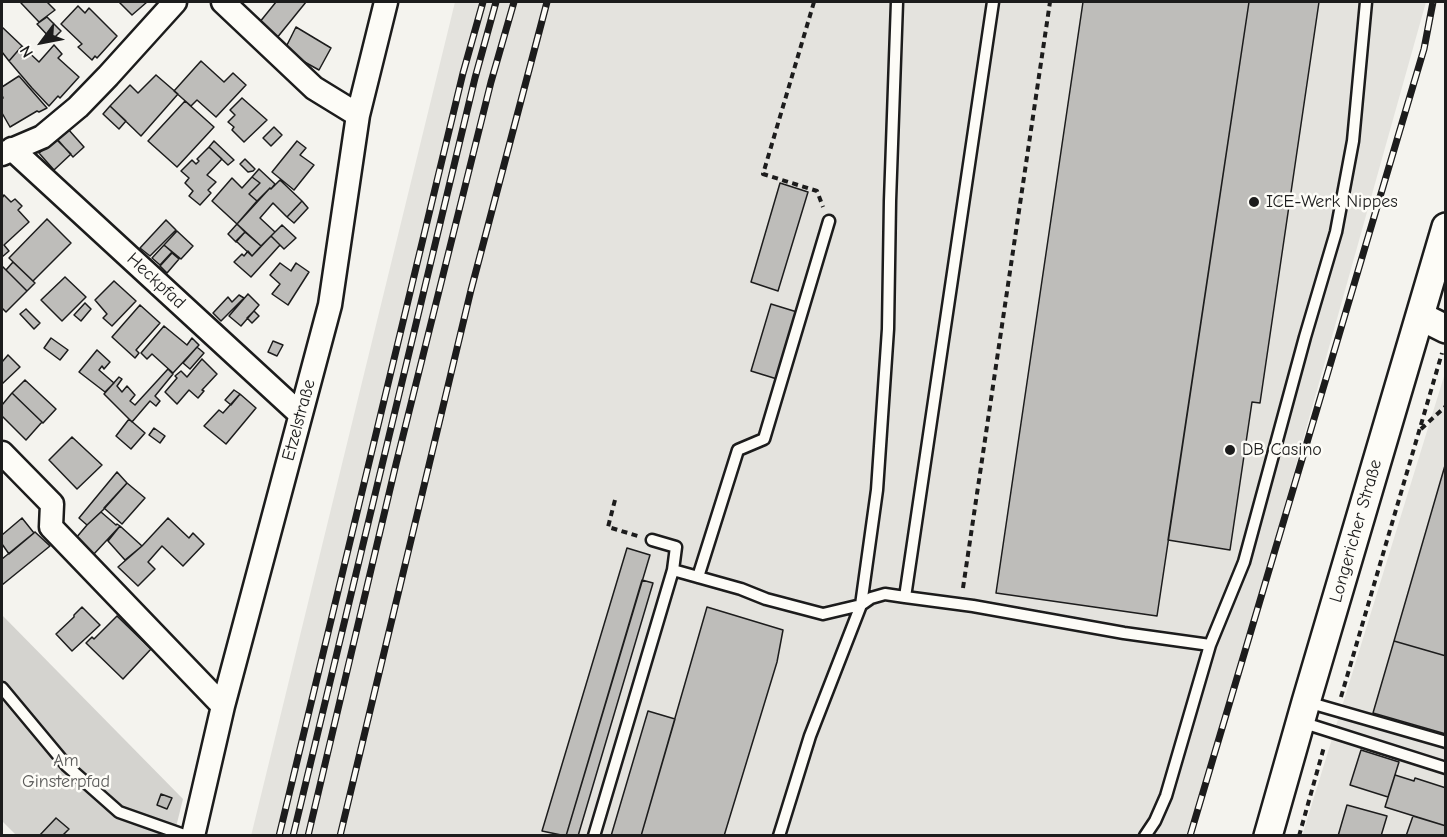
<!DOCTYPE html>
<html>
<head>
<meta charset="utf-8">
<style>
  body { margin:0 }
  #map { position:relative; width:1447px; height:837px; overflow:hidden; background:#f4f3ee; font-family:"Comic Neue",sans-serif }
  canvas { display:block }
  .frame { position:absolute; inset:0; border:3px solid #1c1c1c; pointer-events:none }
  .north { position:absolute; left:12px; top:12px; width:60px; height:60px; -webkit-text-stroke:4px #fdfcf7; paint-order:stroke; rotate:238deg; font-size:16px; font-weight:700; line-height:24px; text-align:center; color:#1c1c1c }
  .north::after { content:''; display:block; margin:auto; width:21px; height:27px; background:#1c1c1c; clip-path:polygon(50% 0,100% 100%,50% 72%,0 100%) }
</style>
</head>
<body>
<div id="map">
<canvas width="1447" height="837"></canvas>
<div class="frame"></div>
<div class="north">N</div>
</div>
<script>
const g = document.querySelector('canvas').getContext('2d');
g.lineJoin = 'round';
function fill(path, color) { g.fillStyle = color; g.fill(path, 'evenodd'); }
const shape = rows => new Path2D(rows.map(r => 'M' + r).join(''));
function stroke(path, color, width, dash) { g.strokeStyle = color; g.lineWidth = width; g.lineCap = dash ? 'butt' : 'round'; g.setLineDash(dash || []); g.stroke(path); }
function label(font, color, halo, rows, align = 'center') {
  g.font = font + ' "Comic Neue",sans-serif'; g.lineWidth = 5; g.setLineDash([]); g.textBaseline = 'middle'; g.strokeStyle = halo; g.fillStyle = color; for (const [text, x, y, turn = 0] of rows) {
    g.save(); g.translate(x, y); g.rotate((+turn || 0) * Math.PI / 180); g.textAlign = isNaN(turn) ? turn : align; if (halo) g.strokeText(text, 0, 0); g.fillText(text, 0, 0); g.restore();
  }
}
const built = shape([
  [455,2,1426,2,1192,835,251,836],
  [1445,371,1445,835,1302,836,1445,373]
]);
const green = shape([
  [2,615,183,799,174,835,16,835,2,821]
]);
const building = shape([
  [23,2,47,2,55,10,39,22,21,3,23,2],
  [119,2,147,2,132,15,119,2],
  [276,2,306,2,276,39,259,23,276,2],
  [1083,2,1249,2,1157,616,996,593,1083,2],
  [1249,2,1319,2,1260,403,1252,402,1230,550,1168,540,1249,2],
  [78,6,85,13,89,8,117,36,97,58,95,56,92,60,78,47,82,44,61,24,78,6],
  [47,17,61,31,52,40,37,24,47,17],
  [2,27,22,46,9,61,2,52,2,27],
  [296,27,331,48,319,70,301,60,286,47,296,27],
  [54,45,62,54,58,58,79,77,60,98,58,96,49,106,32,88,9,61,22,46,39,62,54,45],
  [201,61,224,82,233,73,246,85,216,117,197,100,191,106,174,91,201,61],
  [156,75,178,94,141,136,110,106,130,85,138,93,156,75],
  [19,76,47,108,39,112,37,111,10,127,2,113,2,99,3,98,2,95,2,87,19,76],
  [242,98,267,120,244,142,232,130,234,127,228,122,235,115,230,110,242,98],
  [185,101,214,127,177,167,148,141,185,101],
  [110,106,126,121,119,129,103,114,110,106],
  [274,127,282,135,271,146,263,138,274,127],
  [68,129,84,147,73,157,57,139,68,129],
  [56,139,71,154,54,170,39,153,56,139],
  [214,141,234,160,228,165,209,147,214,141],
  [297,141,306,148,300,155,314,165,294,190,272,172,297,141],
  [209,147,222,159,207,175,216,182,208,190,211,193,200,205,189,196,193,191,185,183,189,178,181,171,192,160,196,164,199,161,197,159,209,147],
  [245,159,255,169,253,171,248,172,240,164,245,159],
  [259,169,275,184,271,189,270,188,257,201,249,194,260,183,252,177,259,169],
  [252,177,260,183,249,194,257,201,237,224,212,201,232,178,242,188,252,177],
  [280,180,302,201,287,217,273,203,260,218,275,232,261,246,237,224,270,188,271,189,280,180],
  [780,183,808,192,778,291,751,282,780,183],
  [4,195,11,202,15,199,22,206,18,210,29,222,4,245,9,251,2,257,2,198,4,195],
  [302,201,308,208,294,223,287,217,302,201],
  [47,219,71,243,33,281,9,258,47,219],
  [166,220,176,230,150,256,140,248,166,220],
  [237,224,245,232,236,242,228,234,237,224],
  [282,225,296,238,284,249,271,236,282,225],
  [177,231,193,246,181,259,164,245,177,231],
  [245,232,261,246,252,256,236,241,245,232],
  [271,236,280,245,251,277,234,262,242,254,244,256,248,251,252,256,271,236],
  [164,245,172,252,160,265,152,258,164,245],
  [172,253,179,259,167,273,160,266,172,253],
  [13,262,35,283,27,291,6,270,13,262],
  [280,263,291,271,296,263,309,272,288,305,272,294,280,284,270,275,280,263],
  [2,266,27,291,6,312,2,308,2,266],
  [65,277,86,297,62,321,41,300,65,277],
  [114,281,136,301,112,326,103,318,107,314,95,300,114,281],
  [248,294,259,305,241,326,229,316,248,294],
  [239,295,244,298,221,321,213,313,228,297,232,302,239,295],
  [85,303,91,309,81,321,74,315,85,303],
  [771,304,797,312,777,379,751,371,771,304],
  [140,305,160,323,136,350,139,353,135,358,112,337,140,305],
  [26,309,40,323,34,329,20,314,26,309],
  [254,311,259,316,252,323,247,318,254,311],
  [164,326,187,345,192,338,199,345,173,373,152,354,147,359,141,353,164,326],
  [51,338,68,350,60,360,44,348,51,338],
  [273,341,283,345,277,356,268,352,273,341],
  [197,347,204,353,190,369,183,363,197,347],
  [97,350,110,362,104,369,102,366,99,370,114,383,105,392,79,372,97,350],
  [8,355,20,367,2,384,2,362,8,355],
  [202,359,217,374,202,390,204,391,198,398,189,390,177,404,165,392,177,378,175,376,181,371,187,377,202,359],
  [168,369,173,374,155,396,160,401,156,406,150,401,132,422,104,394,119,377,122,379,117,386,122,392,127,386,135,395,130,401,135,405,168,369],
  [25,380,56,409,43,423,12,393,25,380],
  [234,390,240,394,231,405,225,400,234,390],
  [12,393,42,422,26,440,2,416,2,405,12,393],
  [240,394,256,408,226,444,204,426,219,410,223,413,240,394],
  [129,419,145,433,131,449,116,436,129,419],
  [154,428,165,436,160,443,149,435,154,428],
  [72,437,102,465,77,489,49,460,72,437],
  [1446,462,1446,656,1394,641,1446,462],
  [117,472,127,483,103,510,87,525,79,518,117,472],
  [127,483,145,498,122,524,104,508,127,483],
  [101,512,116,525,117,524,120,526,93,555,76,538,87,525,101,512],
  [22,518,34,533,9,554,2,544,2,535,22,518],
  [168,518,189,538,193,533,204,544,183,566,162,546,148,562,155,569,138,586,118,567,142,546,168,518],
  [120,526,142,546,125,560,108,541,120,526],
  [35,532,50,546,2,585,2,559,35,532],
  [627,548,650,555,566,836,542,831,627,548],
  [642,580,653,583,578,836,566,836,642,580],
  [82,607,100,625,72,651,56,634,74,617,74,615,82,607],
  [707,607,783,630,777,662,724,836,641,836,707,607],
  [117,616,151,649,123,679,86,643,92,637,94,639,117,616],
  [1394,641,1446,656,1446,734,1373,713,1394,641],
  [648,711,675,719,641,836,611,836,648,711],
  [1361,750,1399,762,1388,797,1350,785,1361,750],
  [1395,775,1414,781,1415,778,1446,788,1446,826,1385,807,1395,775],
  [161,794,172,798,167,809,157,805,161,794],
  [1347,805,1387,816,1381,836,1338,836,1347,805],
  [1413,816,1446,826,1446,836,1406,836,1413,816],
  [56,818,69,829,62,836,39,836,56,818]
]);
const path = shape([
  [814,2,763,174,817,191,823,207],
  [1421,429,1446,406],
  [615,500,608,527,638,536],
  [963,588,1050,2],
  [1341,697,1442,353],
  [1299,836,1324,747]
]);
const service = shape([
  [652,540,676,547,673,570],
  [698,577,738,450,764,439,829,221],
  [905,597,973,606,1124,633,1210,645],
  [861,605,871,598,885,594,905,597,993,2],
  [861,605,877,490,888,329,890,201,897,2],
  [2,688,67,766,119,812,187,836],
  [1307,702,1446,742],
  [1301,722,1446,768],
  [594,836,673,570,741,589,766,599,823,614,861,605,810,736,779,836],
  [1145,836,1155,821,1166,796,1210,645,1244,562,1305,337,1336,232,1353,141,1366,2]
]);
const minor = shape([
  [223,2,314,88,358,115],
  [12,149,300,414],
  [2,154,42,137,78,107,108,76,175,2],
  [2,453,52,504,51,527,223,706],
  [193,836,223,706,330,305,358,115,386,2]
]);
const tertiary = shape([
  [1420,316,1446,329],
  [1268,836,1306,702,1446,227]
]);
const rail = shape([
  [279,836,463,73,483,2],
  [293,836,475,78,496,2],
  [308,836,396,464,491,82,514,2],
  [340,836,471,290,547,2],
  [1190,836,1424,49,1433,2]
]);
const markers = [
  [1254,202,6,"#1c1c1c"],
  [1230,450,6,"#1c1c1c"]
];
const poiNames = [
  ["ICE-Werk Nippes",1266,202],
  ["DB Casino",1242,450]
];
const streetNames = [
  ["Heckpfad",156,281,43],
  ["Etzelstraße",299,420,-75],
  ["Longericher Straße",1356,531,-74]
];
const parkNames = [
  ["Am",66,761],
  ["Ginsterpfad",66,782]
];
fill(built, '#e4e3de');
fill(green, '#d4d3cf');
fill(building, '#bebdba');
stroke(building, '#1c1c1c', 1.5);
stroke(service, '#1c1c1c', 15);
stroke(minor, '#1c1c1c', 27);
stroke(tertiary, '#1c1c1c', 32);
stroke(path, '#1c1c1c', 4, [6, 4.5]);
stroke(service, '#fdfcf7', 10);
stroke(minor, '#fdfcf7', 22);
stroke(tertiary, '#fdfcf7', 27);
stroke(rail, '#1c1c1c', 7);
stroke(rail, '#fdfcf7', 4.5, [14]);
for (const [x, y, r, color] of markers) { const dot = new Path2D(); dot.arc(x, y, r, 0, 2 * Math.PI); g.fillStyle = color; g.fill(dot); stroke(dot, '#fdfcf7', 2); }
label('18px', '#1c1c1c', '#fdfcf7', poiNames, 'left');
label('18px', '#1c1c1c', '#fdfcf7', streetNames);
label('18px', '#5c5c5b', '#fdfcf7', parkNames);
</script>
</body>
</html>
